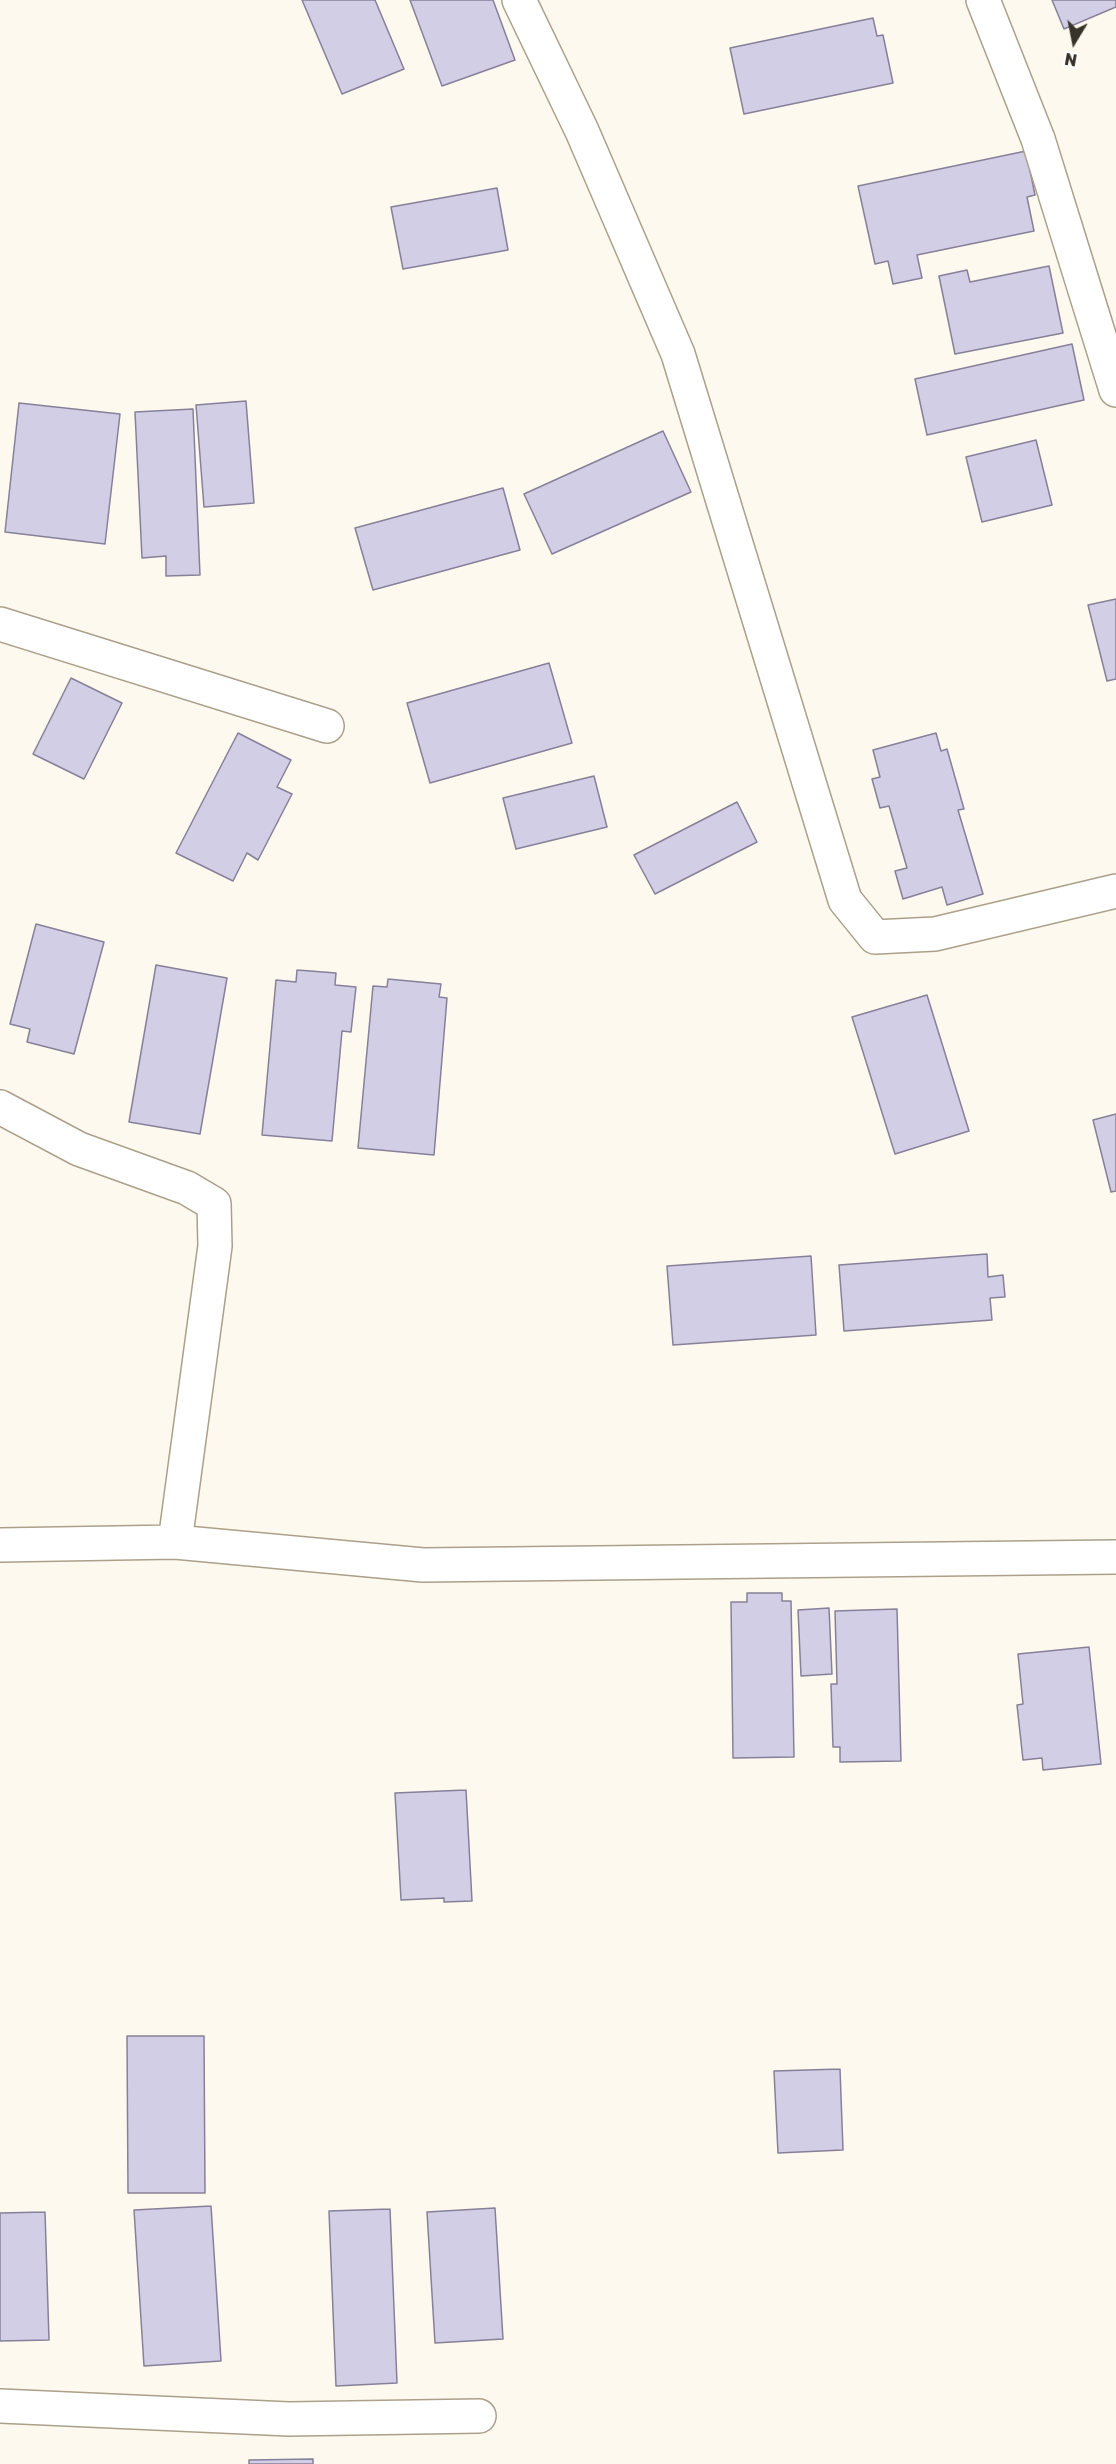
<!DOCTYPE html>
<html>
<head>
<meta charset="utf-8">
<style>
  body { margin:0 }
  #map { position:relative; width:1116px; height:2464px; overflow:hidden; background:#fdf9ef; font-family:"Golos Text",sans-serif }
  canvas { display:block }
  .north { position:absolute; left:1044px; top:12px; width:60px; height:60px; -webkit-text-stroke:4px #fff; paint-order:stroke; rotate:190deg; font-size:16px; font-weight:700; line-height:24px; text-align:center; color:#37332a }
  .north::after { content:''; display:block; margin:auto; width:21px; height:27px; background:#37332a; clip-path:polygon(50% 0,100% 100%,50% 72%,0 100%) }
</style>
</head>
<body>
<div id="map">
<canvas width="1116" height="2464"></canvas>
<div class="north">N</div>
</div>
<script>
const g = document.querySelector('canvas').getContext('2d');
g.lineJoin = 'round';
function fill(path, color) { g.fillStyle = color; g.fill(path, 'evenodd'); }
const shape = rows => new Path2D(rows.map(r => 'M' + r).join(''));
function stroke(path, color, width, dash) { g.strokeStyle = color; g.lineWidth = width; g.lineCap = dash ? 'butt' : 'round'; g.setLineDash(dash || []); g.stroke(path); }
const building = shape([
  [302,0,375,0,404,69,342,94,302,0],
  [410,0,493,0,515,60,442,86,410,0],
  [1052,0,1116,0,1116,7,1064,29,1052,0],
  [873,18,877,36,883,35,893,83,744,114,730,48,873,18],
  [1026,151,1035,195,1027,197,1034,231,917,255,922,278,893,284,888,261,875,264,858,186,1026,151],
  [497,188,508,250,403,269,391,207,497,188],
  [1049,266,1063,333,955,354,939,276,967,270,970,282,1049,266],
  [1072,344,1084,400,927,435,915,379,1072,344],
  [246,401,254,503,204,507,196,405,246,401],
  [19,403,120,414,105,544,5,532,19,403],
  [193,409,200,575,166,576,166,556,142,558,135,412,193,409],
  [663,431,691,492,552,554,524,494,663,431],
  [1036,440,1052,505,982,522,966,457,1036,440],
  [503,488,520,550,373,590,355,528,503,488],
  [1116,599,1116,679,1107,681,1088,605,1116,599],
  [549,663,572,743,430,783,407,703,549,663],
  [71,678,122,703,84,779,33,754,71,678],
  [238,733,291,760,277,787,292,794,258,860,247,853,233,881,176,853,238,733],
  [936,733,941,751,947,749,964,809,958,810,983,894,947,905,942,887,903,899,895,871,907,868,889,806,880,808,872,779,880,777,873,750,936,733],
  [594,776,607,827,516,849,503,798,594,776],
  [737,802,757,842,655,894,634,855,737,802],
  [36,924,104,942,74,1054,27,1042,30,1029,10,1024,36,924],
  [156,965,227,978,200,1134,129,1122,156,965],
  [297,970,336,973,335,985,356,987,351,1032,342,1031,332,1141,262,1135,276,980,296,982,297,970],
  [388,979,441,984,439,997,447,998,434,1155,358,1148,373,986,387,987,388,979],
  [927,995,969,1131,895,1154,852,1017,927,995],
  [1116,1114,1116,1191,1111,1192,1093,1120,1116,1114],
  [987,1254,988,1277,1003,1275,1005,1297,990,1298,992,1320,844,1331,839,1265,987,1254],
  [811,1256,816,1335,673,1345,667,1266,811,1256],
  [747,1593,782,1593,782,1601,791,1601,794,1757,733,1758,731,1602,747,1602,747,1593],
  [829,1608,832,1674,801,1676,798,1610,829,1608],
  [897,1609,901,1761,840,1762,840,1747,833,1747,831,1684,837,1684,835,1611,897,1609],
  [1089,1647,1101,1764,1043,1770,1042,1758,1023,1760,1017,1705,1023,1704,1018,1654,1089,1647],
  [466,1790,472,1901,444,1902,444,1898,401,1900,395,1793,466,1790],
  [127,2036,204,2036,205,2193,128,2193,127,2036],
  [840,2069,843,2150,778,2153,774,2071,840,2069],
  [211,2206,221,2361,144,2366,134,2210,211,2206],
  [495,2208,503,2339,435,2343,427,2212,495,2208],
  [390,2209,397,2383,336,2386,329,2211,390,2209],
  [45,2212,49,2340,0,2341,0,2213,45,2212],
  [313,2459,313,2464,249,2464,249,2460,313,2459]
]);
const street = shape([
  [519,0,582,131,678,354,845,900,875,937,935,934,1116,891],
  [983,0,1038,139,1116,390],
  [0,624,327,726],
  [0,1107,79,1149,187,1188,214,1204,215,1246,175,1542],
  [0,1545,175,1542,423,1565,1116,1557],
  [0,2406,289,2419,479,2416]
]);
fill(building, '#d2cee6');
stroke(building, '#868198', 1.5);
stroke(street, '#aba08a', 36);
stroke(street, '#fff', 33);
</script>
</body>
</html>
